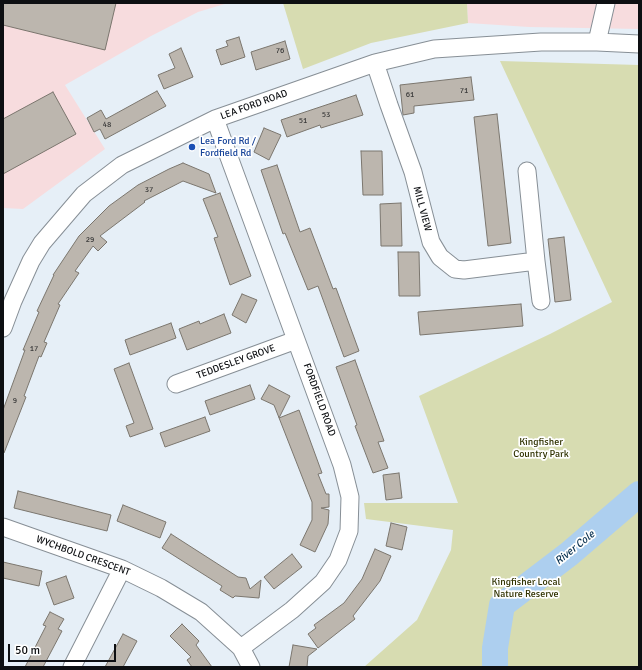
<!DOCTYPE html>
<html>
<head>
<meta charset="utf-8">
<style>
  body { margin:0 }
  #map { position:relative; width:642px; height:670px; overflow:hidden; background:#e6eff7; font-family:Signika,sans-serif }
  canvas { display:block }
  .frame { position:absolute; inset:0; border:4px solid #0d0f12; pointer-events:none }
  .scale { position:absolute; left:8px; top:644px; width:108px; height:18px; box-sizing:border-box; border:2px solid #0d0f12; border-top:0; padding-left:5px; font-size:12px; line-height:14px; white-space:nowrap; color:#0d0f12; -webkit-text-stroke:3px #fff; paint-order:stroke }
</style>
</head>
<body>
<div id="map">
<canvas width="642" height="670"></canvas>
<div class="frame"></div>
<div class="scale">50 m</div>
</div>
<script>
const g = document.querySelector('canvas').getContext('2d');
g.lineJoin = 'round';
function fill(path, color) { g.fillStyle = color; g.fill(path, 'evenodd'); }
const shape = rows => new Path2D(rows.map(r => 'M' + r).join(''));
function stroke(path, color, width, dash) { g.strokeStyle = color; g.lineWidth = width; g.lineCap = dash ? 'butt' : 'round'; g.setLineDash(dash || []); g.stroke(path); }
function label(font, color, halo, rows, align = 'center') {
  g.font = font + ' Signika,sans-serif'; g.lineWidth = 3.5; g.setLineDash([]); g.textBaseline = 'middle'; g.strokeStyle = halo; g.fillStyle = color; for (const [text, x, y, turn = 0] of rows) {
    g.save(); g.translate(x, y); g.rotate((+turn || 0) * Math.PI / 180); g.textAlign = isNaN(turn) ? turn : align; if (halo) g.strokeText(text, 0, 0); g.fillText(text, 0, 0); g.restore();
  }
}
const industrial = shape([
  [3,3,228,3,198,12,151,36,65,85,105,149,23,209,3,208],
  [467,3,639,3,639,29,529,27,468,23]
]);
const green = shape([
  [283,3,467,3,468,23,371,43,303,69],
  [500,61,639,65,639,667,364,667,417,620,451,550,453,530,366,519,364,503,458,503,419,396,550,334,612,302]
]);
const river = shape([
  [495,667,495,648,502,605,569,554,639,494]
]);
const building = shape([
  [3,3,116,3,105,50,3,25,3,3],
  [239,37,245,57,221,65,216,50,228,46,226,41,239,37],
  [285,41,290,59,256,70,251,52,285,41],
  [181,48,193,77,164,89,158,75,175,68,169,54,181,48],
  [471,77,474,100,414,106,414,113,403,115,400,85,471,77],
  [157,91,166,106,105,139,100,129,94,132,87,118,101,110,106,119,157,91],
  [53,92,76,134,3,174,3,119,53,92],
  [356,95,363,115,321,128,320,125,287,137,281,120,356,95],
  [497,114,511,243,488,246,474,117,497,114],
  [264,128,281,135,269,160,254,152,264,128],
  [361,151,382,151,383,195,363,195,361,151],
  [183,163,209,174,216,193,183,181,144,201,145,202,100,236,107,242,98,251,93,246,75,271,79,273,58,304,60,305,44,342,47,343,41,357,39,356,24,396,26,397,4,453,3,453,3,410,25,350,23,350,39,312,37,311,54,275,53,275,79,236,109,206,138,185,169,169,183,163],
  [277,165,300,232,310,228,333,289,336,288,359,351,344,357,318,286,308,290,285,233,283,234,261,170,277,165],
  [220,193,251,276,230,285,214,238,218,237,203,199,220,193],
  [401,203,402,246,381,246,380,204,401,203],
  [564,237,571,300,555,302,548,239,564,237],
  [398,252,419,252,420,296,399,296,398,252],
  [242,294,257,300,246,323,232,315,242,294],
  [521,304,523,326,420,335,418,312,521,304],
  [224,314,231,333,187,350,179,329,199,321,200,324,224,314],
  [171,323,176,338,130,355,125,340,171,323],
  [355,360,384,441,378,442,388,468,373,473,355,426,357,425,336,367,355,360],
  [129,363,153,429,130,437,126,426,134,423,114,369,129,363],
  [250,385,255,399,210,415,205,401,250,385],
  [269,385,290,396,279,418,299,410,322,473,318,474,326,494,329,494,329,507,321,508,329,510,328,524,315,552,300,545,312,520,312,502,274,405,261,399,269,385],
  [205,417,210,431,165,447,160,433,205,417],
  [399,473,402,498,386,500,383,475,399,473],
  [18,491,111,515,107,531,14,508,18,491],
  [123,505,166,522,160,538,117,521,123,505],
  [391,523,407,527,402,550,386,546,391,523],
  [171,534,238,577,246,578,250,589,261,580,259,598,235,596,233,598,220,590,222,586,162,548,171,534],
  [375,549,391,556,380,581,353,616,355,619,318,648,308,634,316,628,314,625,344,603,362,579,375,549],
  [292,554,302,567,274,589,264,577,292,554],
  [3,562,42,571,39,586,3,578,3,562],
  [66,576,74,598,54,605,46,583,66,576],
  [50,612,64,619,58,629,62,631,43,667,25,667,46,626,43,625,50,612],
  [182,624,199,641,196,645,212,667,192,667,187,660,191,657,170,636,182,624],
  [123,634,137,641,123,667,105,667,123,634],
  [293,645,317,649,308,656,307,667,289,667,293,645]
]);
const minor = shape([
  [597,42,606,3],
  [375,63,389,105,413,172,431,242,440,257,455,269,464,270,536,261,527,171],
  [215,119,342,465,350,497,349,531,338,560,323,582,292,610,241,648],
  [536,261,541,301],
  [3,328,13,301,31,261,42,243,84,194,122,165,215,119,375,63,434,49,541,42,597,42,639,44],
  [176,384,296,340],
  [3,527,122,569,161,588,201,612,241,648,251,667],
  [72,667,122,569]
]);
const markers = [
  [192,147,4,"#1a4fb4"]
];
const numberNames = [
  ["76",280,51],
  ["71",464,91],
  ["61",410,95],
  ["53",326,115],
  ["51",303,121],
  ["48",107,125],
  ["37",149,190],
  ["29",90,240],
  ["17",34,349],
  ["9",15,401]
];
const streetNames = [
  ["LEA FORD ROAD",254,105,-20],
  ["MILL VIEW",422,209,75],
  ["TEDDESLEY GROVE",236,362,-20],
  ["FORDFIELD ROAD",319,400,70],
  ["WYCHBOLD CRESCENT",83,556,20]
];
const transitNames = [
  ["Lea Ford Rd /",200,141],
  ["Fordfield Rd",200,153]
];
const parkNames = [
  ["Kingfisher",541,442],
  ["Country Park",541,454],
  ["Kingfisher Local",526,582],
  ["Nature Reserve",526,594]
];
const waterNames = [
  ["River Cole",575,548,-39]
];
fill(industrial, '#f7dcde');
fill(green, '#d7dcb1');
stroke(river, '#adcfef', 26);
fill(building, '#bcb6ae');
stroke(building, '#7b766e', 1);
stroke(minor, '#878f96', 19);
stroke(minor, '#fff', 17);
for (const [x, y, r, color] of markers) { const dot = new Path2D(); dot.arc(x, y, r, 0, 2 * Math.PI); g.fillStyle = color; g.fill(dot); stroke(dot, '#fff', 1.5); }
label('8px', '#393939', null, numberNames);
label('10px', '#0d0f12', '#fff', streetNames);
label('10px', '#164399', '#fff', transitNames, 'left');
label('10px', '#303200', '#fff', parkNames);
label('italic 11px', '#0a3251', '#fff', waterNames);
</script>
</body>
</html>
